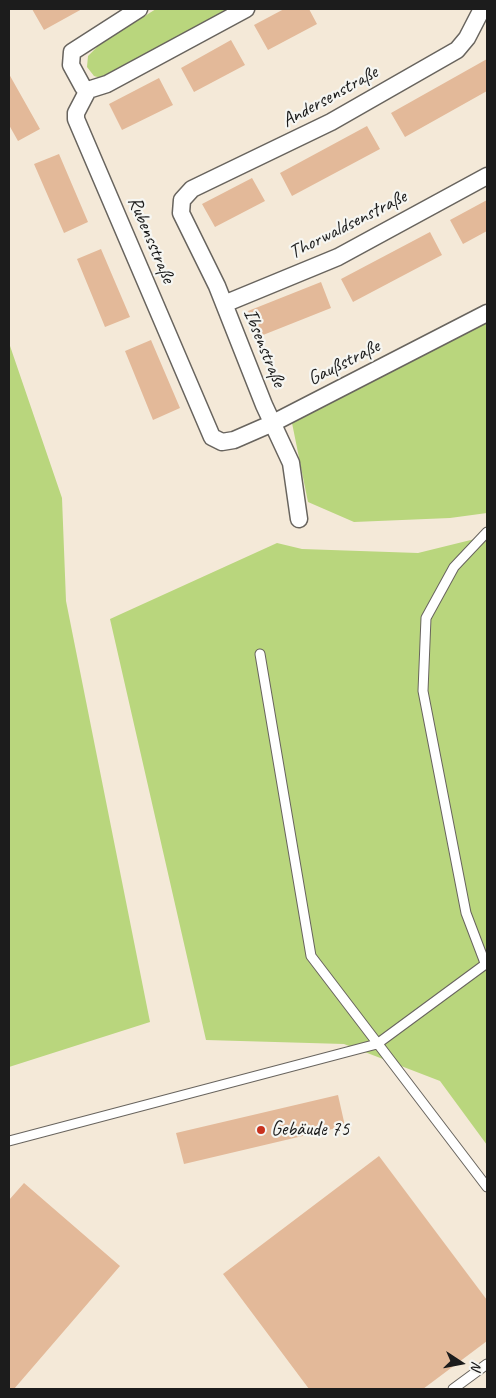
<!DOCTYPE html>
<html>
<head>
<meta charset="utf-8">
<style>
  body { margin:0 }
  #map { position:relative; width:496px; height:1398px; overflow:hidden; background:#f4e9d8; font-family:Caveat,sans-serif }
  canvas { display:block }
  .frame { position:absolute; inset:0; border:10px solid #1c1c1c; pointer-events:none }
  .north { position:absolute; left:436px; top:1338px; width:50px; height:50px; -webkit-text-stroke:4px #f6f6f2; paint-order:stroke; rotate:101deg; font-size:14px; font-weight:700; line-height:20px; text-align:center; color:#1c1c1c }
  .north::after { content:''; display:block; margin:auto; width:18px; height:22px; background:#1c1c1c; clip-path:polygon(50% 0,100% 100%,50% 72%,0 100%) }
</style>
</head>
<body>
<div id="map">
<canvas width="496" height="1398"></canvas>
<div class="frame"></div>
<div class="north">N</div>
</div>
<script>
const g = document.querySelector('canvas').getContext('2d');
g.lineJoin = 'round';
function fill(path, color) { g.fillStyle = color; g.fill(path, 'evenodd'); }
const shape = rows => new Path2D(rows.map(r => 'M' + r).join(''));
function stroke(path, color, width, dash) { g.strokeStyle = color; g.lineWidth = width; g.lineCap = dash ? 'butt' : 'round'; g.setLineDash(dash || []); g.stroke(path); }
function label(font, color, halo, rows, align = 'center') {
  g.font = font + ' Caveat,sans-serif'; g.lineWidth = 4.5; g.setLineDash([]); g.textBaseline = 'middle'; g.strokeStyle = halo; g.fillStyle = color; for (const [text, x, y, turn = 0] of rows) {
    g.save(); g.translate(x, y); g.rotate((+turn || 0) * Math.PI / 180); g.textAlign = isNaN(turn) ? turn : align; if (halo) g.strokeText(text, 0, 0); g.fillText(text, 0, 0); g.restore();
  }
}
const green = shape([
  [156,9,238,9,104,79,94,76,87,67,88,56,100,44],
  [487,322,487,513,450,518,354,522,308,502,292,423],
  [9,343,62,498,66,601,150,1022,9,1067],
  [487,536,487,1145,440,1081,344,1044,206,1040,110,619,277,543,302,549,418,553]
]);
const building = shape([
  [32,9,82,9,44,30],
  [284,9,309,9,317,24,268,50,254,25],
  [231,40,245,65,194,92,181,68],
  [487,59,487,91,405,137,391,113],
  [9,74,40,129,18,141,9,125],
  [159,78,173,105,122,130,109,104],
  [367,126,380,149,292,196,280,173],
  [59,154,88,222,64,233,34,164],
  [252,178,265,201,215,227,202,204],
  [487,200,487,231,463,244,450,220],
  [430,232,442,255,353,302,341,279],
  [101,249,130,317,105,327,77,259],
  [321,282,331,308,258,337,248,311],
  [151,340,180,408,153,420,125,351],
  [338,1095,345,1126,184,1164,176,1133],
  [379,1156,487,1300,487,1341,423,1389,309,1389,223,1274],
  [24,1183,120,1266,14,1389,9,1389,9,1200]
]);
const service = shape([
  [260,654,311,956,487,1187],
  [485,963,466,913,423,691,426,618,454,567,487,532],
  [9,1141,377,1044,487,963],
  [453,1389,487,1364]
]);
const minor = shape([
  [139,9,72,52,71,65,83,87,88,90,76,113,76,119,212,437,222,442,234,440,273,423,487,313],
  [88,90,107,84,246,9],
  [224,304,338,257,487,176],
  [299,519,291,463,264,405,217,286,181,213,182,200,192,189,331,122,457,50,467,38,482,9]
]);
const markers = [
  [261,1130,5,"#c8321e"]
];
const streetNames = [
  ["Andersenstraße",330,97,-29],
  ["Thorwaldsenstraße",348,225,-27],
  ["Rubensstraße",151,240,67],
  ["Ibsenstraße",264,348,68],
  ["Gaußstraße",344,363,-27]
];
const poiNames = [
  ["Gebäude 75",271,1130]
];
fill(green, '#b9d67d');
fill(building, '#e3b999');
stroke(service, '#68645e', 11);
stroke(minor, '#68645e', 19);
stroke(service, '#fff', 9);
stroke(minor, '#fff', 16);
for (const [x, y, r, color] of markers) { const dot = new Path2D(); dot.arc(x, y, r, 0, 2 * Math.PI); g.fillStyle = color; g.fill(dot); stroke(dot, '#f6f6f2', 2); }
label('20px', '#1c1c1c', '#f6f6f2', streetNames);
label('20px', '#1c1c1c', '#f6f6f2', poiNames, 'left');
</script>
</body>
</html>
